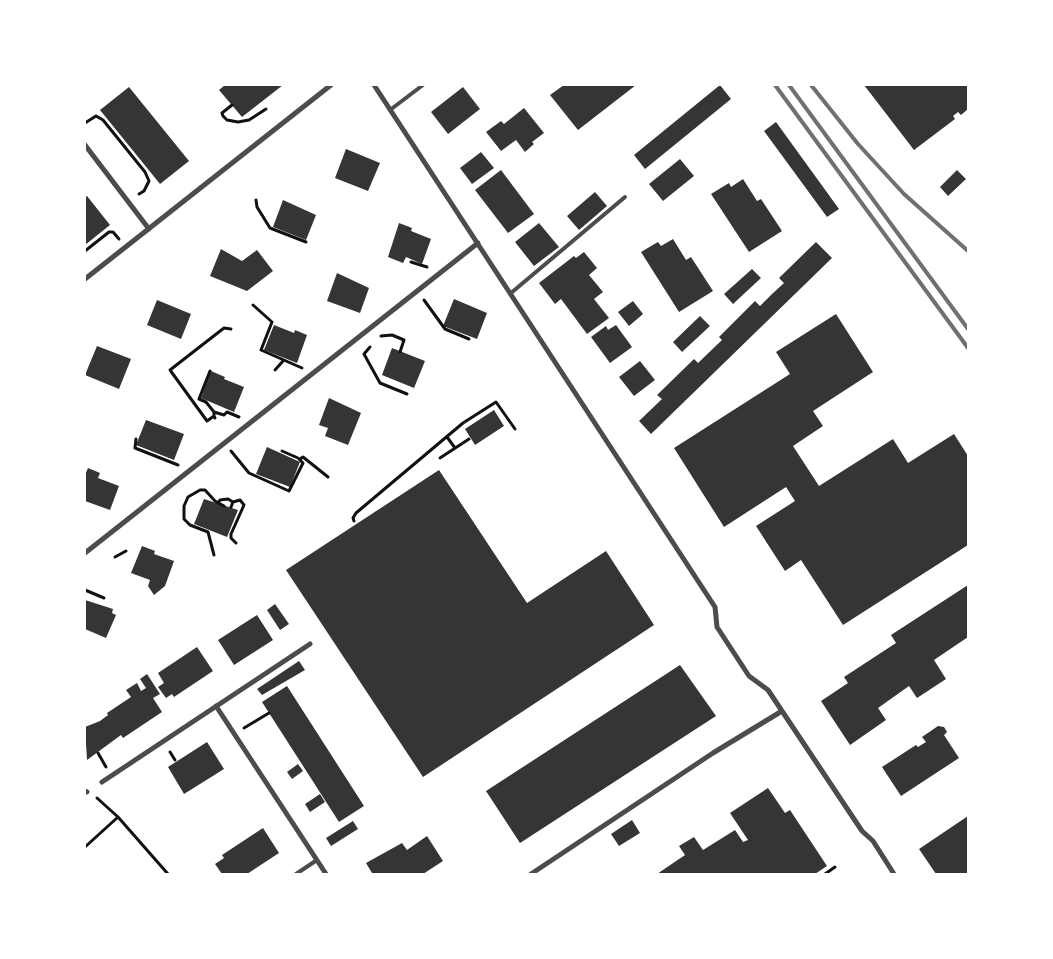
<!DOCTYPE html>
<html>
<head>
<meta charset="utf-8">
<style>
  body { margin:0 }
  #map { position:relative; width:1053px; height:959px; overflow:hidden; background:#fff; font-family:Rubik,sans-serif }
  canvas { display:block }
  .frame { position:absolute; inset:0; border:86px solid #fff; pointer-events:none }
</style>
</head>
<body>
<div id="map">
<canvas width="1053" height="959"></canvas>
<div class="frame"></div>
</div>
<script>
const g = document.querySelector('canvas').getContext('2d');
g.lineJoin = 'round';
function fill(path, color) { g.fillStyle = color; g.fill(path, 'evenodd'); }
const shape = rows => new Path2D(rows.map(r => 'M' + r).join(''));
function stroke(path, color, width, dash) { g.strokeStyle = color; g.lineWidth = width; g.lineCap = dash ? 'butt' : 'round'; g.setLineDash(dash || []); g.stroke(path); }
const building = shape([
  [225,85,283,85,242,117,219,90],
  [564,85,636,85,578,130,550,95],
  [720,85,731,99,645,169,634,155],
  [864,85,968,85,968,109,961,115,958,112,953,116,955,119,914,150],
  [129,87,189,161,160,184,100,110],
  [463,87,480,109,448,134,431,112],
  [524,108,544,133,532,142,534,144,525,152,516,140,501,151,486,132,501,121,504,124],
  [776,122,839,209,827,217,764,131],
  [346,149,380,163,368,191,335,178],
  [481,152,494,168,472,184,460,168],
  [680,159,694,176,663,201,649,184],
  [501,170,534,214,508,233,475,190],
  [957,170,966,179,948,196,940,187],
  [743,179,757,201,761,199,782,231,749,252,711,194,729,183,731,187],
  [595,192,607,206,579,230,567,216],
  [87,196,110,225,85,245,85,197],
  [283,200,316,215,306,240,273,227],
  [399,223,412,228,411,231,431,239,422,264,406,257,403,263,388,257],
  [539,223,559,247,534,266,515,242],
  [673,239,686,260,691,257,713,291,679,312,641,252,658,242,661,246],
  [816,242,832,258,651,434,639,421,662,399,657,395,694,359,698,363,722,340,719,337,755,301,760,306,772,294,784,283,779,278],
  [221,249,242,261,257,250,273,271,247,291,210,276],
  [584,252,597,268,589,275,603,292,594,299,609,318,587,334,561,299,555,304,539,283,574,256,576,258],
  [752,269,761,278,733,304,724,294],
  [337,273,369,288,360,313,327,301],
  [454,299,487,313,477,339,443,326],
  [157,300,191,314,181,339,147,325],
  [633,301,643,314,629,326,618,312],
  [836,314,873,372,813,411,823,426,793,446,819,486,893,439,908,463,954,434,968,456,968,545,843,625,801,560,785,571,756,526,795,501,786,487,724,527,674,448,790,374,776,352],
  [700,316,710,326,682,352,673,342],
  [274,325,294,333,295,330,307,335,297,363,264,350],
  [616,325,632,347,610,363,591,337,606,326,608,330],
  [97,346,131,359,119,389,85,375],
  [392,348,425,361,414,388,382,375],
  [640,361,655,380,634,396,619,377],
  [211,371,225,377,224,379,244,387,234,412,201,398],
  [329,398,361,413,348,445,325,436,328,428,319,425],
  [494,410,504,426,475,445,465,429],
  [146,420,184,434,174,460,136,445],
  [267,447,300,462,290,487,256,474],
  [88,468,100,473,98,478,119,486,110,510,85,501,85,475],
  [439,470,527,603,606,551,654,625,423,777,286,570],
  [204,499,238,510,227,537,194,524],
  [142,546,155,551,154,554,174,561,165,586,154,595,148,586,150,580,131,573],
  [968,585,968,637,934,660,946,679,917,698,909,686,878,708,886,720,850,745,821,701,848,683,844,677,896,643,891,635],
  [85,600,113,609,112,613,116,615,106,638,85,629],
  [275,604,289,624,280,630,267,610],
  [257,615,273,640,234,665,218,640],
  [197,647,213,671,174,697,172,694,166,698,158,687,164,683,158,673],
  [299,661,305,670,262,695,257,689],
  [680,665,716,716,520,843,486,791],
  [147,674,160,694,153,698,162,712,123,738,121,735,87,760,85,727,100,721,108,715,107,713,131,697,126,690,137,683,141,691,146,688,140,679],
  [287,686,364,806,339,822,262,702],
  [938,726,944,727,947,732,944,735,959,758,901,796,882,767,916,745,918,747,926,742,922,737],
  [207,742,224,769,184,794,168,767],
  [298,764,303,771,292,779,287,772],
  [768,788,785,813,790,810,827,866,815,874,657,874,685,855,679,846,694,837,703,850,735,830,743,842,748,840,730,813],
  [320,794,325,802,310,812,305,804],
  [968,816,968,874,936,874,919,849],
  [632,820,640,833,619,846,611,834],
  [353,821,358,829,331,846,326,838],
  [263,828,279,853,247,874,222,874,215,864,224,858,222,855],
  [427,836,443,861,423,874,370,874,372,873,366,863,402,843,407,850]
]);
const path = shape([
  [232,105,222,113,223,116,227,120,238,122,249,120,266,109],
  [85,123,96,116,103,120,145,172,149,181,144,191,139,194],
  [256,200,257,207,270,228,306,242],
  [85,251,109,232,113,232,119,239],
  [411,262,427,267],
  [424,300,445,329,469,339],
  [253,305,272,322,261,350,302,368],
  [381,336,392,335,404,340,400,352],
  [370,347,364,354,380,383,407,394],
  [275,370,283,361],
  [210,371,199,399,206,402,214,412,214,416],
  [214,412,224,415,227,412,239,417],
  [215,418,214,416,207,421,170,370,224,328,231,329],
  [447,437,455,448],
  [136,439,135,448,178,465],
  [231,451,249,473,289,491,303,463,298,458,282,451],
  [440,458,469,439],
  [300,459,303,457,328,477],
  [233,502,240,500,244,505,231,534,231,538,236,543],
  [218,503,220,500,228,499,233,502,231,507],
  [354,521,353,518,356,513,463,423,496,402,515,429],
  [214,555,208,532,190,525,184,519,184,506,188,497,200,490,205,490,215,501,224,506],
  [115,557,126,551],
  [85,590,104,598],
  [244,728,269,713],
  [170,752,175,760],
  [98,753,106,767],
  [97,798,118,817,168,874],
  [85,847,118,817],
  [825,874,835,867]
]);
const service = shape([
  [390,110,423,85],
  [511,293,625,197],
  [296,874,317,860]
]);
const minor = shape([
  [374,85,715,607,717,627,749,676,768,690,862,831,873,841,894,874],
  [85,145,149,229],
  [85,279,331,85],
  [85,553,478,243],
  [216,706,326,874],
  [102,782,310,644],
  [85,791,87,792],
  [531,874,713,753,782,711]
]);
const rail = shape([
  [775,85,968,348],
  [789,85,968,329],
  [811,85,858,144,904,194,968,251]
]);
fill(building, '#353535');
stroke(path, '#111', 3);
stroke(service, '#4c4c4c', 4);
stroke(minor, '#4c4c4c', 5);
stroke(rail, '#707070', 4);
</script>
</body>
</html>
